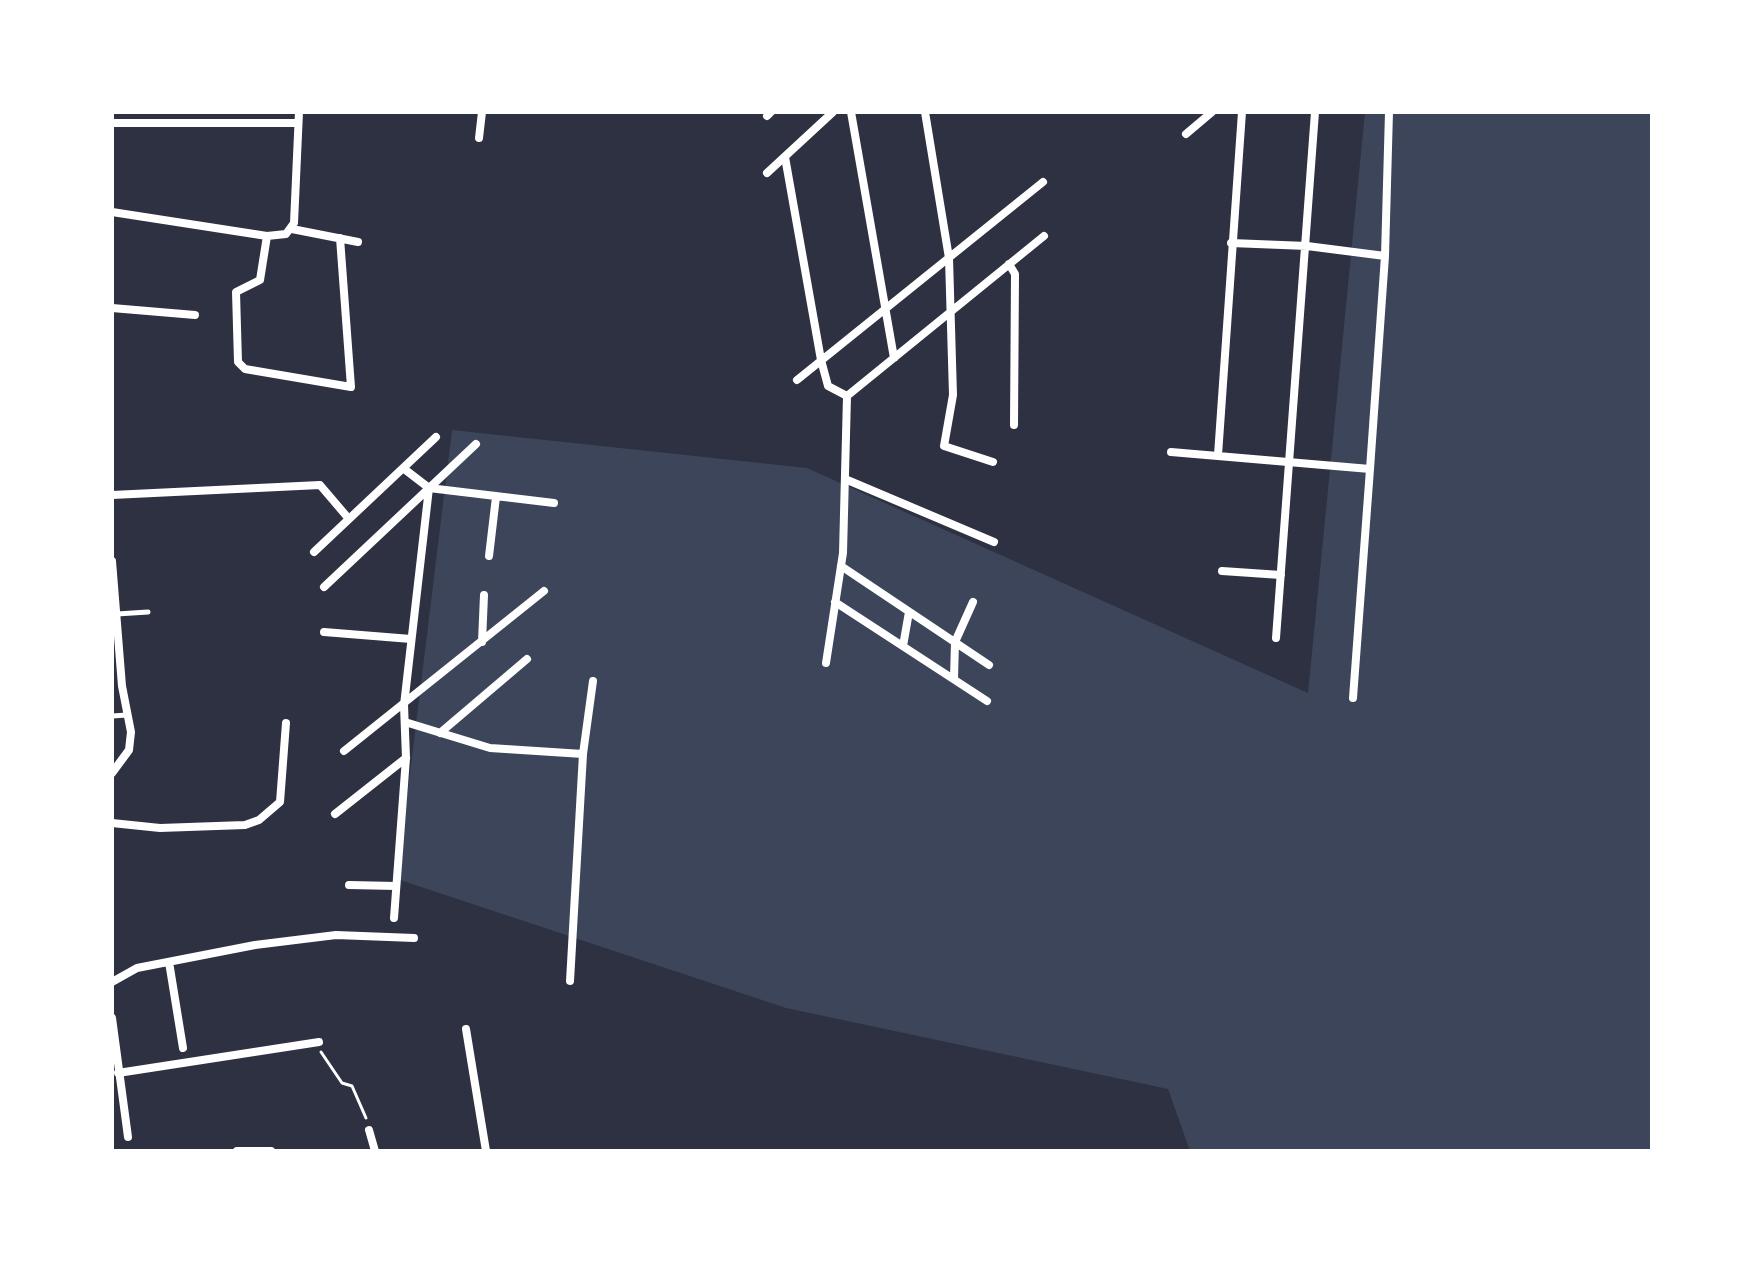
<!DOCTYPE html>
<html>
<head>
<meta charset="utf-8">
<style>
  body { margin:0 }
  #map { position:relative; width:1764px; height:1263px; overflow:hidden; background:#2d3142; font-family:Spectral,serif }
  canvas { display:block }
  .frame { position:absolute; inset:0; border:114px solid #fff; pointer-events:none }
</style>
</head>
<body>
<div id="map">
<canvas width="1764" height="1263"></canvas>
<div class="frame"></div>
</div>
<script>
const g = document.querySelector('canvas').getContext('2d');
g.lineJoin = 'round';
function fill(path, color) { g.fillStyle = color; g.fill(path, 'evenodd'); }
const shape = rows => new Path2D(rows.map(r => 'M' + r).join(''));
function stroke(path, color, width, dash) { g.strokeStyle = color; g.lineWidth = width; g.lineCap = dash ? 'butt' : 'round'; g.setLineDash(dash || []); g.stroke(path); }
const green = shape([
  [1365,112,1652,112,1652,1151,1190,1151,1168,1089,786,1008,397,879,452,430,807,468,1308,693]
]);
const path = shape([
  [321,1052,342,1083,352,1086,366,1118]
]);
const service = shape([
  [117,614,148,612],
  [112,716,127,715]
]);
const minor = shape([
  [851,112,894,358],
  [925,112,949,258,953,395,944,446,993,462],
  [767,116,771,112],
  [112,123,298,123],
  [1186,134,1212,112],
  [479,138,482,112],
  [785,157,821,360,828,386,847,396,1044,236],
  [767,173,833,112],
  [112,212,267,236,286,234,294,223,299,112],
  [292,229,358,242],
  [267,236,260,280,236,292,238,362,245,369,351,387,340,238],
  [1385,256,1389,112],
  [1009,264,1015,274,1014,425],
  [112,308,195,315],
  [797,380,1043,182],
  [1171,452,1370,469,1385,256,1307,246,1231,243],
  [1218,455,1242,112],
  [403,468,429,488,554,503],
  [845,479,994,542],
  [112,495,320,485,349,519],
  [314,552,436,437],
  [489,556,496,497],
  [112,561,122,686,131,732,129,750,112,773],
  [841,566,989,665],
  [1222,571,1281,575],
  [324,587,476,444],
  [835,602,987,701],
  [324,632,411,639],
  [1276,638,1315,112],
  [482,642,484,595],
  [903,646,909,612],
  [826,663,843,553,847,396],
  [954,679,955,642,973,602],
  [1353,698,1370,469],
  [405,722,490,748,583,754],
  [440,733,527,659],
  [344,751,544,591],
  [335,814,406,758],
  [112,823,160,828,245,825,259,820,280,802,286,723],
  [349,885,396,886],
  [394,918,406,758,404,705,429,488],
  [169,962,183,1048],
  [570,981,583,754,593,681],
  [112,982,137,968,255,945,336,935,414,938],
  [112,1018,128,1137],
  [466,1029,486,1151],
  [118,1073,319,1042],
  [369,1130,375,1151],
  [237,1151,271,1151]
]);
fill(green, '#3c4559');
stroke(path, '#fff', 3);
stroke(service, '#fff', 5);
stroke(minor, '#fff', 8);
</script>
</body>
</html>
